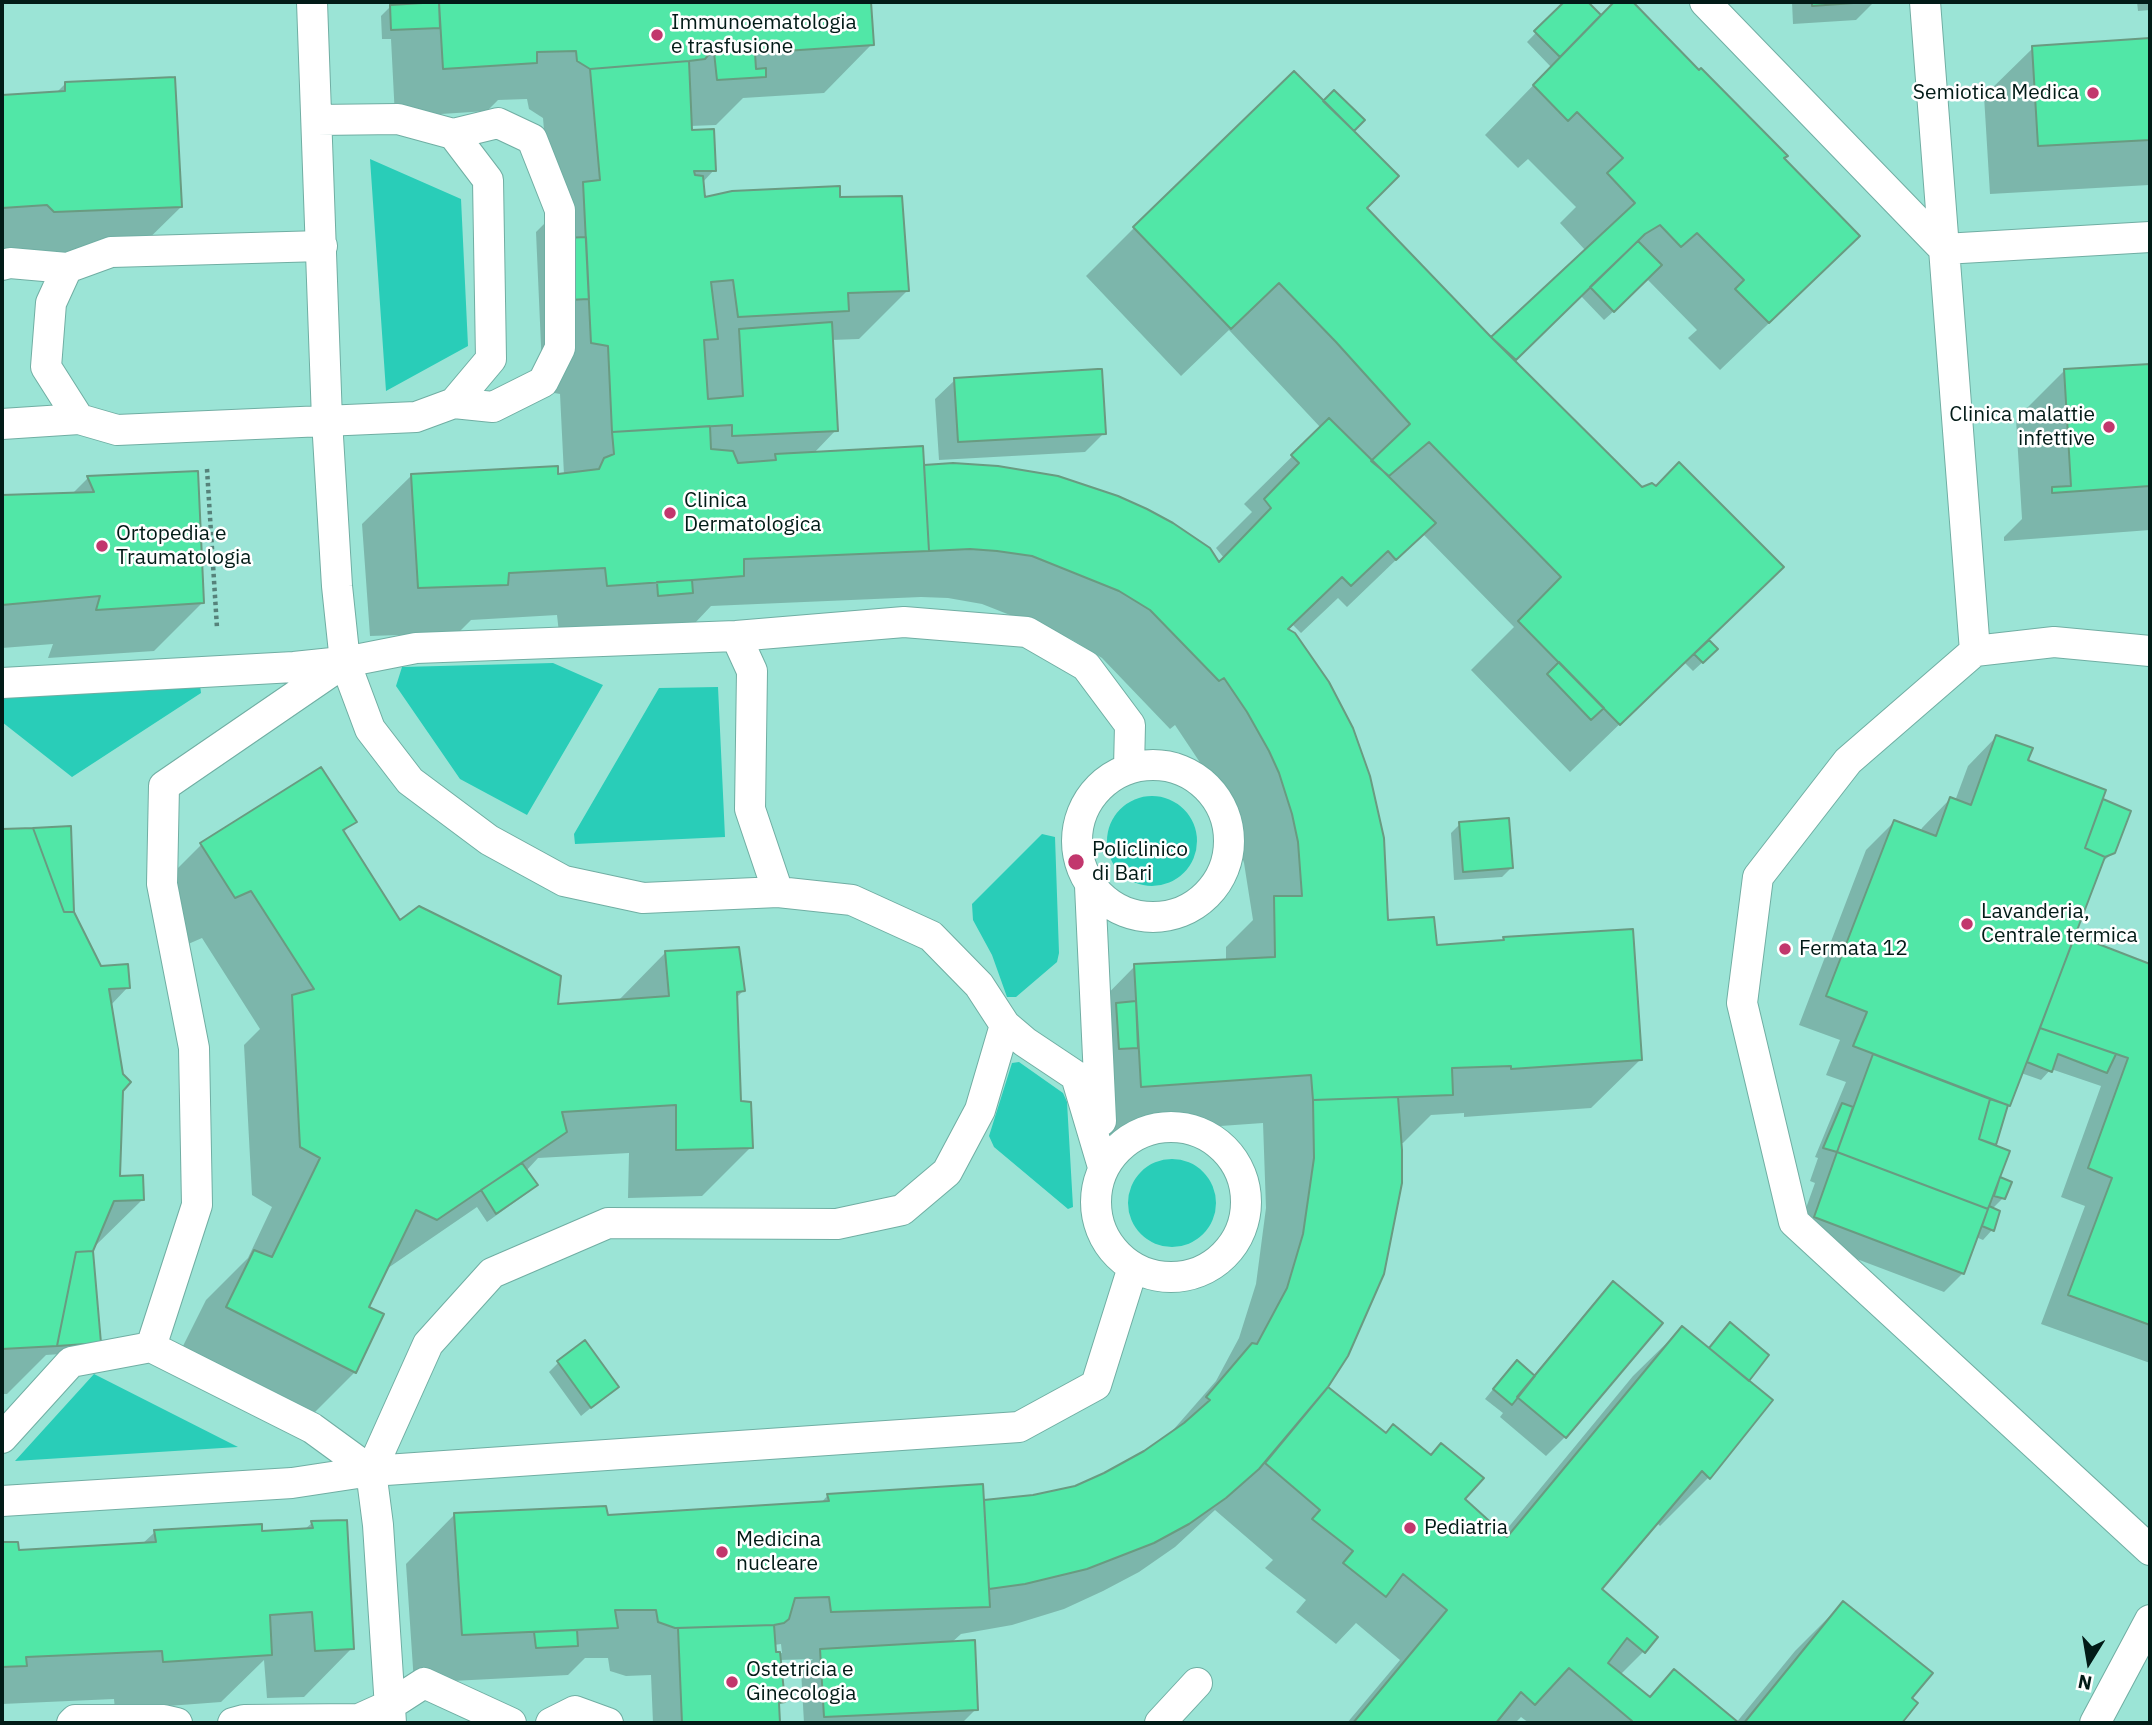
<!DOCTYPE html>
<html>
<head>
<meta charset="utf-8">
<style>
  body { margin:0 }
  #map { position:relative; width:2152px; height:1725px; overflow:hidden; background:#b1f1e4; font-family:"IBM Plex Sans",sans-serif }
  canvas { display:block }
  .frame { position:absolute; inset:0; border:4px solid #021b17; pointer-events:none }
  .north { position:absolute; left:2054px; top:1627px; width:70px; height:70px; -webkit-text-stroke:5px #fff; paint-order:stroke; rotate:191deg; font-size:19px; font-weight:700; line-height:28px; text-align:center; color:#021b17 }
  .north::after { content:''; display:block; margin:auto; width:24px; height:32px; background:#021b17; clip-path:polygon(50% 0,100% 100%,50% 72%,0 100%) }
</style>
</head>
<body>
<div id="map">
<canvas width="2152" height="1725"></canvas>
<div class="frame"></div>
<div class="north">N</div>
</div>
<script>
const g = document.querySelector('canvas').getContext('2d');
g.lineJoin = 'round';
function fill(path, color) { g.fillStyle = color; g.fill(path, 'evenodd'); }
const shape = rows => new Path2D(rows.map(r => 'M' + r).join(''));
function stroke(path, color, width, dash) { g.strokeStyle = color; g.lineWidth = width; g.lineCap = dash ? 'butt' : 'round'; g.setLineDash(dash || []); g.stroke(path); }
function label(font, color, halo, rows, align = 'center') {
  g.font = font + ' "IBM Plex Sans",sans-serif'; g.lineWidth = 5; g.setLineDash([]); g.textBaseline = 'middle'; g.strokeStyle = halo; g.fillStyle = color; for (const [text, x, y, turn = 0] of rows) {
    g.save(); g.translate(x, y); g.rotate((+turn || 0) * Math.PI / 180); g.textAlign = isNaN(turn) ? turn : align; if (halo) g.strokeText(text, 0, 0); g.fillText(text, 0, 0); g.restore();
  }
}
const built = shape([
  [2,2,2150,2,2150,1723,2,1723]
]);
const green = shape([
  [370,159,461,199,468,346,386,391],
  [553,663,603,685,527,815,460,779,396,686,402,667],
  [200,685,201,693,72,777,2,722,2,695],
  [718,687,725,837,575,844,574,834,659,688],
  '1107 841a45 45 0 1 1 90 0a45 45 0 1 1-90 0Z',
  [1042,834,1055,837,1059,953,1057,962,1016,997,1007,997,992,955,973,920,972,904],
  [1019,1062,1063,1093,1067,1102,1073,1207,1068,1209,994,1147,989,1136,1012,1063],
  '1128 1203a44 44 0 1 1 88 0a44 44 0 1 1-88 0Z',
  [94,1374,238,1447,15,1461]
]);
const shadow = shape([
  [389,2,869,2,872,44,824,93,743,98,716,125,690,126,691,132,714,170,702,183,704,199,839,199,908,290,859,339,831,340,836,430,813,454,923,467,1218,564,1224,558,1216,548,1252,512,1244,504,1321,428,1229,330,1181,376,1086,276,1134,228,1351,131,1365,208,1491,339,1586,251,1560,223,1576,207,1528,159,1518,168,1485,135,1551,67,1527,42,1566,2,1585,2,1601,17,1616,2,1631,2,1698,72,1786,156,1783,159,1810,284,1720,370,1688,338,1697,330,1648,280,1604,320,1581,296,1514,361,1707,641,1715,649,1706,659,1693,671,1684,662,1570,772,1471,670,1514,627,1423,534,1347,607,1338,598,1301,633,1293,625,1286,631,1386,921,1435,947,1501,942,1504,939,1640,1060,1591,1108,1464,1117,1464,1113,1431,1115,1403,1143,1400,1143,1326,1387,1386,1434,1502,1535,1633,1376,1682,1328,1708,1349,1730,1324,1746,1381,1709,1477,1660,1526,1656,1522,1599,1589,1644,1651,1620,1675,1648,1698,1675,1671,1736,1723,1529,1723,1521,1717,1515,1723,1347,1723,1400,1660,1356,1623,1336,1644,1296,1612,1306,1600,1265,1568,1273,1560,1215,1510,1175,1547,1139,1572,1103,1591,1064,1609,1012,1625,961,1634,951,1643,976,1709,962,1723,804,1723,801,1670,813,1659,779,1660,783,1701,777,1707,778,1723,653,1723,651,1675,626,1676,610,1671,608,1658,585,1658,568,1675,414,1683,406,1564,454,1515,606,1517,821,1503,828,1495,982,1502,1033,1497,1075,1487,1105,1474,1167,1437,1216,1381,1239,1338,1256,1284,1266,1208,1263,1123,1093,1135,1087,1015,1135,966,1226,961,1226,947,1253,920,1244,863,1231,822,1221,800,1199,761,1175,725,1170,729,1102,658,1071,639,982,604,948,598,921,597,711,606,694,624,559,633,557,615,471,620,458,633,370,636,362,524,411,476,556,468,557,476,564,475,560,394,543,391,536,232,551,217,543,118,529,109,527,99,498,100,487,111,395,117,391,39,382,39,381,16,389,8],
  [772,1623,768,1627,759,1627,759,1624],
  [781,1644,782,1653,775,1654,774,1645],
  [1792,2,1874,2,1856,20,1793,24],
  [2137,2,2150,2,2150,10,2138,11],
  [2150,40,2150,209,2149,185,1990,194,1984,96,2033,48],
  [66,83,181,207,132,255,2,257,2,97,56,93],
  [2150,365,2150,530,2004,541,2004,537,2022,519,2016,419,2065,370],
  [955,380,1104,433,1085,452,939,460,935,399],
  [196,472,203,602,154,651,48,658,53,644,2,648,2,497,72,494,88,478],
  [1996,737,2026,761,2100,800,2129,812,2114,852,2101,863,2072,936,2148,965,2150,959,2150,1363,2041,1324,2085,1206,2061,1197,2101,1086,2051,1069,2041,1080,2021,1073,2009,1105,2006,1108,1993,1146,1998,1178,2010,1183,2003,1198,1992,1209,1998,1212,1992,1230,1983,1240,1976,1237,1963,1273,1944,1292,1796,1236,1815,1183,1810,1181,1818,1158,1815,1157,1846,1082,1826,1075,1840,1040,1799,1025,1866,850,1894,822,1920,832,1922,828,1950,799,1955,801,1968,766],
  [320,769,354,821,343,833,399,922,556,1006,617,1002,666,952,743,991,736,998,740,1102,751,1147,702,1196,628,1198,629,1153,538,1158,526,1171,536,1185,526,1194,487,1222,477,1207,388,1268,367,1307,355,1372,306,1421,178,1356,206,1300,248,1258,272,1207,252,1195,244,1045,260,1029,202,938,186,945,153,893,201,845],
  [1460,824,1511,868,1502,877,1454,880,1451,833],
  [69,828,72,913,100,968,128,987,110,1006,121,1090,118,1178,142,1200,93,1248,90,1352,46,1355,7,1394,2,1394,2,831],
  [1613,1284,1660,1323,1565,1437,1546,1456,1500,1417,1503,1413,1485,1399,1508,1371,1533,1376,1594,1303],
  [559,1362,616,1387,581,1416,549,1372],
  [312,1523,352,1648,304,1697,267,1698,264,1660,221,1702,115,1710,114,1699,2,1704,2,1544,17,1544,18,1552,141,1545,155,1532,260,1533,304,1530],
  [1843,1603,1910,1698,1916,1703,1899,1723,1736,1723,1795,1651]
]);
const building = shape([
  [439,2,440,28,391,30,390,5,439,2],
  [439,2,871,2,874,45,755,53,756,69,766,68,766,77,717,80,713,43,710,53,705,59,689,61,590,69,577,61,576,51,537,52,537,63,443,69,439,2],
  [1564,2,1588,2,1601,15,1560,57,1534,31,1564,2],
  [1614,2,1633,2,1699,70,1701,68,1788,156,1784,158,1860,236,1769,323,1735,289,1744,280,1697,233,1681,247,1660,225,1645,234,1516,360,1491,337,1635,203,1607,173,1623,158,1577,112,1568,121,1533,85,1614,2],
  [1812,2,1867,2,1812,6,1812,2],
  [2150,38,2150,140,2038,146,2032,46,2150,38],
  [689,61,692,130,714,129,716,171,694,171,695,175,703,176,705,197,732,191,840,186,840,197,902,196,909,291,848,293,849,311,738,317,733,280,711,282,718,339,704,340,708,399,743,396,739,329,832,322,838,431,732,436,732,425,612,432,608,346,591,343,583,182,600,180,590,69,689,61],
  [1294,71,1399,176,1367,208,1491,337,1642,487,1652,483,1656,486,1679,462,1784,567,1620,725,1518,621,1561,577,1429,442,1389,476,1371,461,1410,424,1336,342,1279,283,1231,329,1133,227,1294,71],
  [175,77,182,207,54,212,47,205,2,208,2,95,65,91,65,82,175,77],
  [1334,90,1365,120,1354,131,1323,101,1334,90],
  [586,237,589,299,568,300,565,238,586,237],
  [1638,241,1662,265,1614,312,1590,287,1638,241],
  [2150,364,2150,486,2052,493,2052,487,2071,486,2064,369,2150,364],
  [1098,369,1102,369,1106,434,958,442,954,378,1098,369],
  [1329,418,1436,523,1396,560,1388,551,1351,586,1342,577,1288,629,1295,633,1329,682,1353,728,1370,776,1384,838,1388,920,1434,917,1437,945,1504,940,1503,937,1633,929,1642,1060,1511,1069,1511,1066,1452,1068,1453,1095,1313,1100,1311,1075,1141,1087,1134,964,1275,957,1274,896,1302,896,1298,842,1292,814,1279,773,1269,751,1247,712,1224,678,1219,681,1150,610,1119,591,1032,556,997,551,970,549,929,551,924,465,953,463,998,466,1058,476,1118,496,1147,509,1173,523,1210,548,1219,562,1271,508,1264,499,1299,463,1291,455,1329,418],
  [710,426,711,449,733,451,738,463,776,460,775,454,923,446,929,551,744,559,744,576,692,580,607,586,605,568,509,573,508,585,418,588,411,474,558,466,558,474,599,469,604,458,614,454,612,432,710,426],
  [198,471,204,603,96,610,100,596,2,605,2,495,94,492,87,476,198,471],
  [692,580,693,593,658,596,657,582,692,580],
  [1709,640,1718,649,1703,663,1694,654,1709,640],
  [1559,662,1604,708,1591,720,1547,674,1559,662],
  [1996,735,2033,748,2028,760,2030,761,2106,790,2085,848,2105,857,2010,1106,1853,1046,1867,1012,1826,996,1894,820,1936,836,1950,797,1971,805,1996,735],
  [321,767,357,822,343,830,400,920,419,906,561,976,558,1004,669,996,665,951,739,947,745,991,737,992,741,1101,751,1102,753,1148,676,1150,676,1105,562,1112,567,1132,437,1220,416,1210,369,1307,384,1314,356,1373,226,1307,254,1250,272,1257,320,1158,300,1147,292,995,314,989,251,891,235,898,200,843,321,767],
  [2103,799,2131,811,2115,853,2105,857,2085,848,2103,799],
  [1509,818,1513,868,1463,872,1459,822,1509,818],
  [71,826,74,912,64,912,33,828,71,826],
  [33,828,64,912,74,912,101,966,128,964,130,988,109,989,123,1074,131,1082,123,1091,120,1176,143,1175,144,1200,114,1201,93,1251,76,1252,57,1346,2,1349,2,829,33,828],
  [2075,935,2150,964,2150,1325,2068,1295,2112,1178,2088,1168,2128,1058,2040,1028,2075,935],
  [1136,1001,1138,1048,1119,1049,1116,1003,1136,1001],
  [2040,1028,2116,1054,2107,1073,2058,1054,2052,1072,2027,1062,2040,1028],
  [1873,1054,1990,1099,1979,1139,2010,1151,1988,1209,1837,1152,1873,1054],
  [1398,1097,1402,1150,1402,1183,1384,1274,1348,1356,1328,1387,1259,1469,1226,1498,1189,1524,1154,1543,1087,1569,1025,1584,989,1589,984,1500,1033,1495,1075,1486,1104,1473,1144,1451,1184,1423,1210,1400,1206,1397,1252,1343,1257,1344,1287,1288,1303,1234,1314,1158,1313,1100,1398,1097],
  [1990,1099,2008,1105,1996,1145,1979,1139,1990,1099],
  [1842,1103,1853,1107,1837,1152,1823,1148,1842,1103],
  [1837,1152,1988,1209,1964,1274,1814,1217,1837,1152],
  [522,1163,538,1185,496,1214,481,1190,522,1163],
  [2000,1177,2012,1182,2005,1199,1994,1196,2000,1177],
  [1989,1206,2000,1211,1994,1231,1982,1226,1989,1206],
  [93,1251,101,1343,57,1346,76,1252,93,1251],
  [1613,1281,1663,1323,1566,1438,1517,1397,1613,1281],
  [1730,1322,1769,1355,1749,1381,1709,1348,1730,1322],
  [1682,1326,1773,1400,1710,1479,1702,1471,1602,1589,1658,1637,1645,1653,1627,1638,1608,1663,1650,1697,1674,1669,1739,1723,1631,1723,1632,1721,1569,1668,1535,1705,1521,1692,1496,1723,1353,1723,1447,1610,1403,1574,1386,1597,1343,1563,1353,1551,1312,1519,1320,1510,1265,1463,1328,1387,1386,1433,1393,1424,1431,1455,1441,1443,1484,1478,1465,1499,1507,1537,1682,1326],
  [585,1340,619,1387,591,1408,557,1361,585,1340],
  [1517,1360,1535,1376,1512,1405,1493,1389,1517,1360],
  [983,1484,990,1607,831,1612,829,1597,795,1598,789,1619,784,1623,774,1625,675,1628,658,1622,656,1610,615,1610,618,1628,462,1635,454,1513,606,1506,608,1515,829,1501,827,1494,983,1484],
  [347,1520,354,1649,315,1651,312,1612,270,1615,272,1655,163,1662,162,1651,26,1657,27,1666,2,1667,2,1542,18,1542,19,1550,156,1542,154,1530,262,1524,262,1531,313,1528,311,1521,347,1520],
  [1843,1601,1933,1673,1912,1698,1918,1703,1902,1723,1744,1723,1843,1601],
  [774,1625,776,1652,780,1652,785,1702,779,1703,780,1723,682,1723,678,1628,774,1625],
  [577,1630,578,1646,536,1648,534,1632,577,1630],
  [975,1640,978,1710,824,1717,820,1649,975,1640]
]);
const path = shape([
  [207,469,217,628]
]);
const lane = shape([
  [312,2,327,420,337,586,345,662,416,648,736,636,904,622,1027,632,1086,666,1130,725,1129,768],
  [1705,2,1944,249,2150,237],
  [1925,2,1975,651],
  [317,120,398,119,453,134,488,180,491,359,454,403,416,417,117,430,79,419,46,367,51,303,67,268,111,252,322,246],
  [453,134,498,123,532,139,560,210,560,348,543,382,493,407,454,403],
  [2,265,10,263,67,268],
  [2,424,79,419],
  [736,636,752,671,750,809,778,892],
  [2150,651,2054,642,1975,651,1848,761,1758,877,1742,1003,1794,1222,2150,1550],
  [345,662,370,729,410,781,489,840,564,881,643,898,778,892,852,900,931,936,979,985,1005,1025,1025,1042,1076,1076,1103,1167],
  [2,683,294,667,342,662],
  '1077 841a76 76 0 1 1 152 0a76 76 0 1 1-152 0Z',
  [1090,886,1101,1121],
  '1096 1202a75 75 0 1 1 150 0a75 75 0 1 1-150 0Z',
  [151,1347,197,1205,194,1048,162,884,164,786,345,662],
  [2,1438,71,1362,151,1347,312,1428,371,1471],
  [2,1501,292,1483,371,1471,1019,1427,1096,1385,1133,1267],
  [72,1723,75,1720,164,1720,177,1723],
  [233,1723,244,1720,359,1719,390,1705,424,1683,511,1723],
  [391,1723,378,1525,371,1471,428,1344,492,1273,608,1223,837,1224,902,1210,947,1172,980,1110,1005,1025],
  [551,1723,575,1711,608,1723],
  [1160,1723,1197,1683],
  [2095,1723,2150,1620]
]);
const markers = [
  [657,35,7,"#c2376d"],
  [2093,93,7,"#c2376d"],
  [2109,427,7,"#c2376d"],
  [670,513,7,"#c2376d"],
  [102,546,7,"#c2376d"],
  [1076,862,9,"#c2376d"],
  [1967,924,7,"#c2376d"],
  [1785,949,7,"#c2376d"],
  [1410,1528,7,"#c2376d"],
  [722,1552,7,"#c2376d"],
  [732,1682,7,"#c2376d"]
];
const poiNames = [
  ["Immunoematologia",671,23],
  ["e trasfusione",671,47],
  ["Semiotica Medica",2079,93,"right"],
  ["Clinica malattie",2095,415,"right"],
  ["infettive",2095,439,"right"],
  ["Clinica",684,501],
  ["Dermatologica",684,525],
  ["Ortopedia e",116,534],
  ["Traumatologia",116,558],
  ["Policlinico",1092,850],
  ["di Bari",1092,874],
  ["Lavanderia,",1981,912],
  ["Centrale termica",1981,936],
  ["Fermata 12",1799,949],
  ["Pediatria",1424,1528],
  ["Medicina",736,1540],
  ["nucleare",736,1564],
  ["Ostetricia e",746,1670],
  ["Ginecologia",746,1694]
];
fill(built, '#9be4d6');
fill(green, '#29cdb8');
fill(shadow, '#0003');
fill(building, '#51e7a7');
stroke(building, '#699b81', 2);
stroke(lane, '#70aea3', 32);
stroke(path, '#56827a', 4.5, [3.5, 3.5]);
stroke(lane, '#fff', 30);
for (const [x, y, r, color] of markers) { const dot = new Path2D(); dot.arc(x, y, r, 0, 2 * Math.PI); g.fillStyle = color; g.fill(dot); stroke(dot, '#fff', 2.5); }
label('21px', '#021b17', '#fff', poiNames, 'left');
</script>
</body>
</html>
